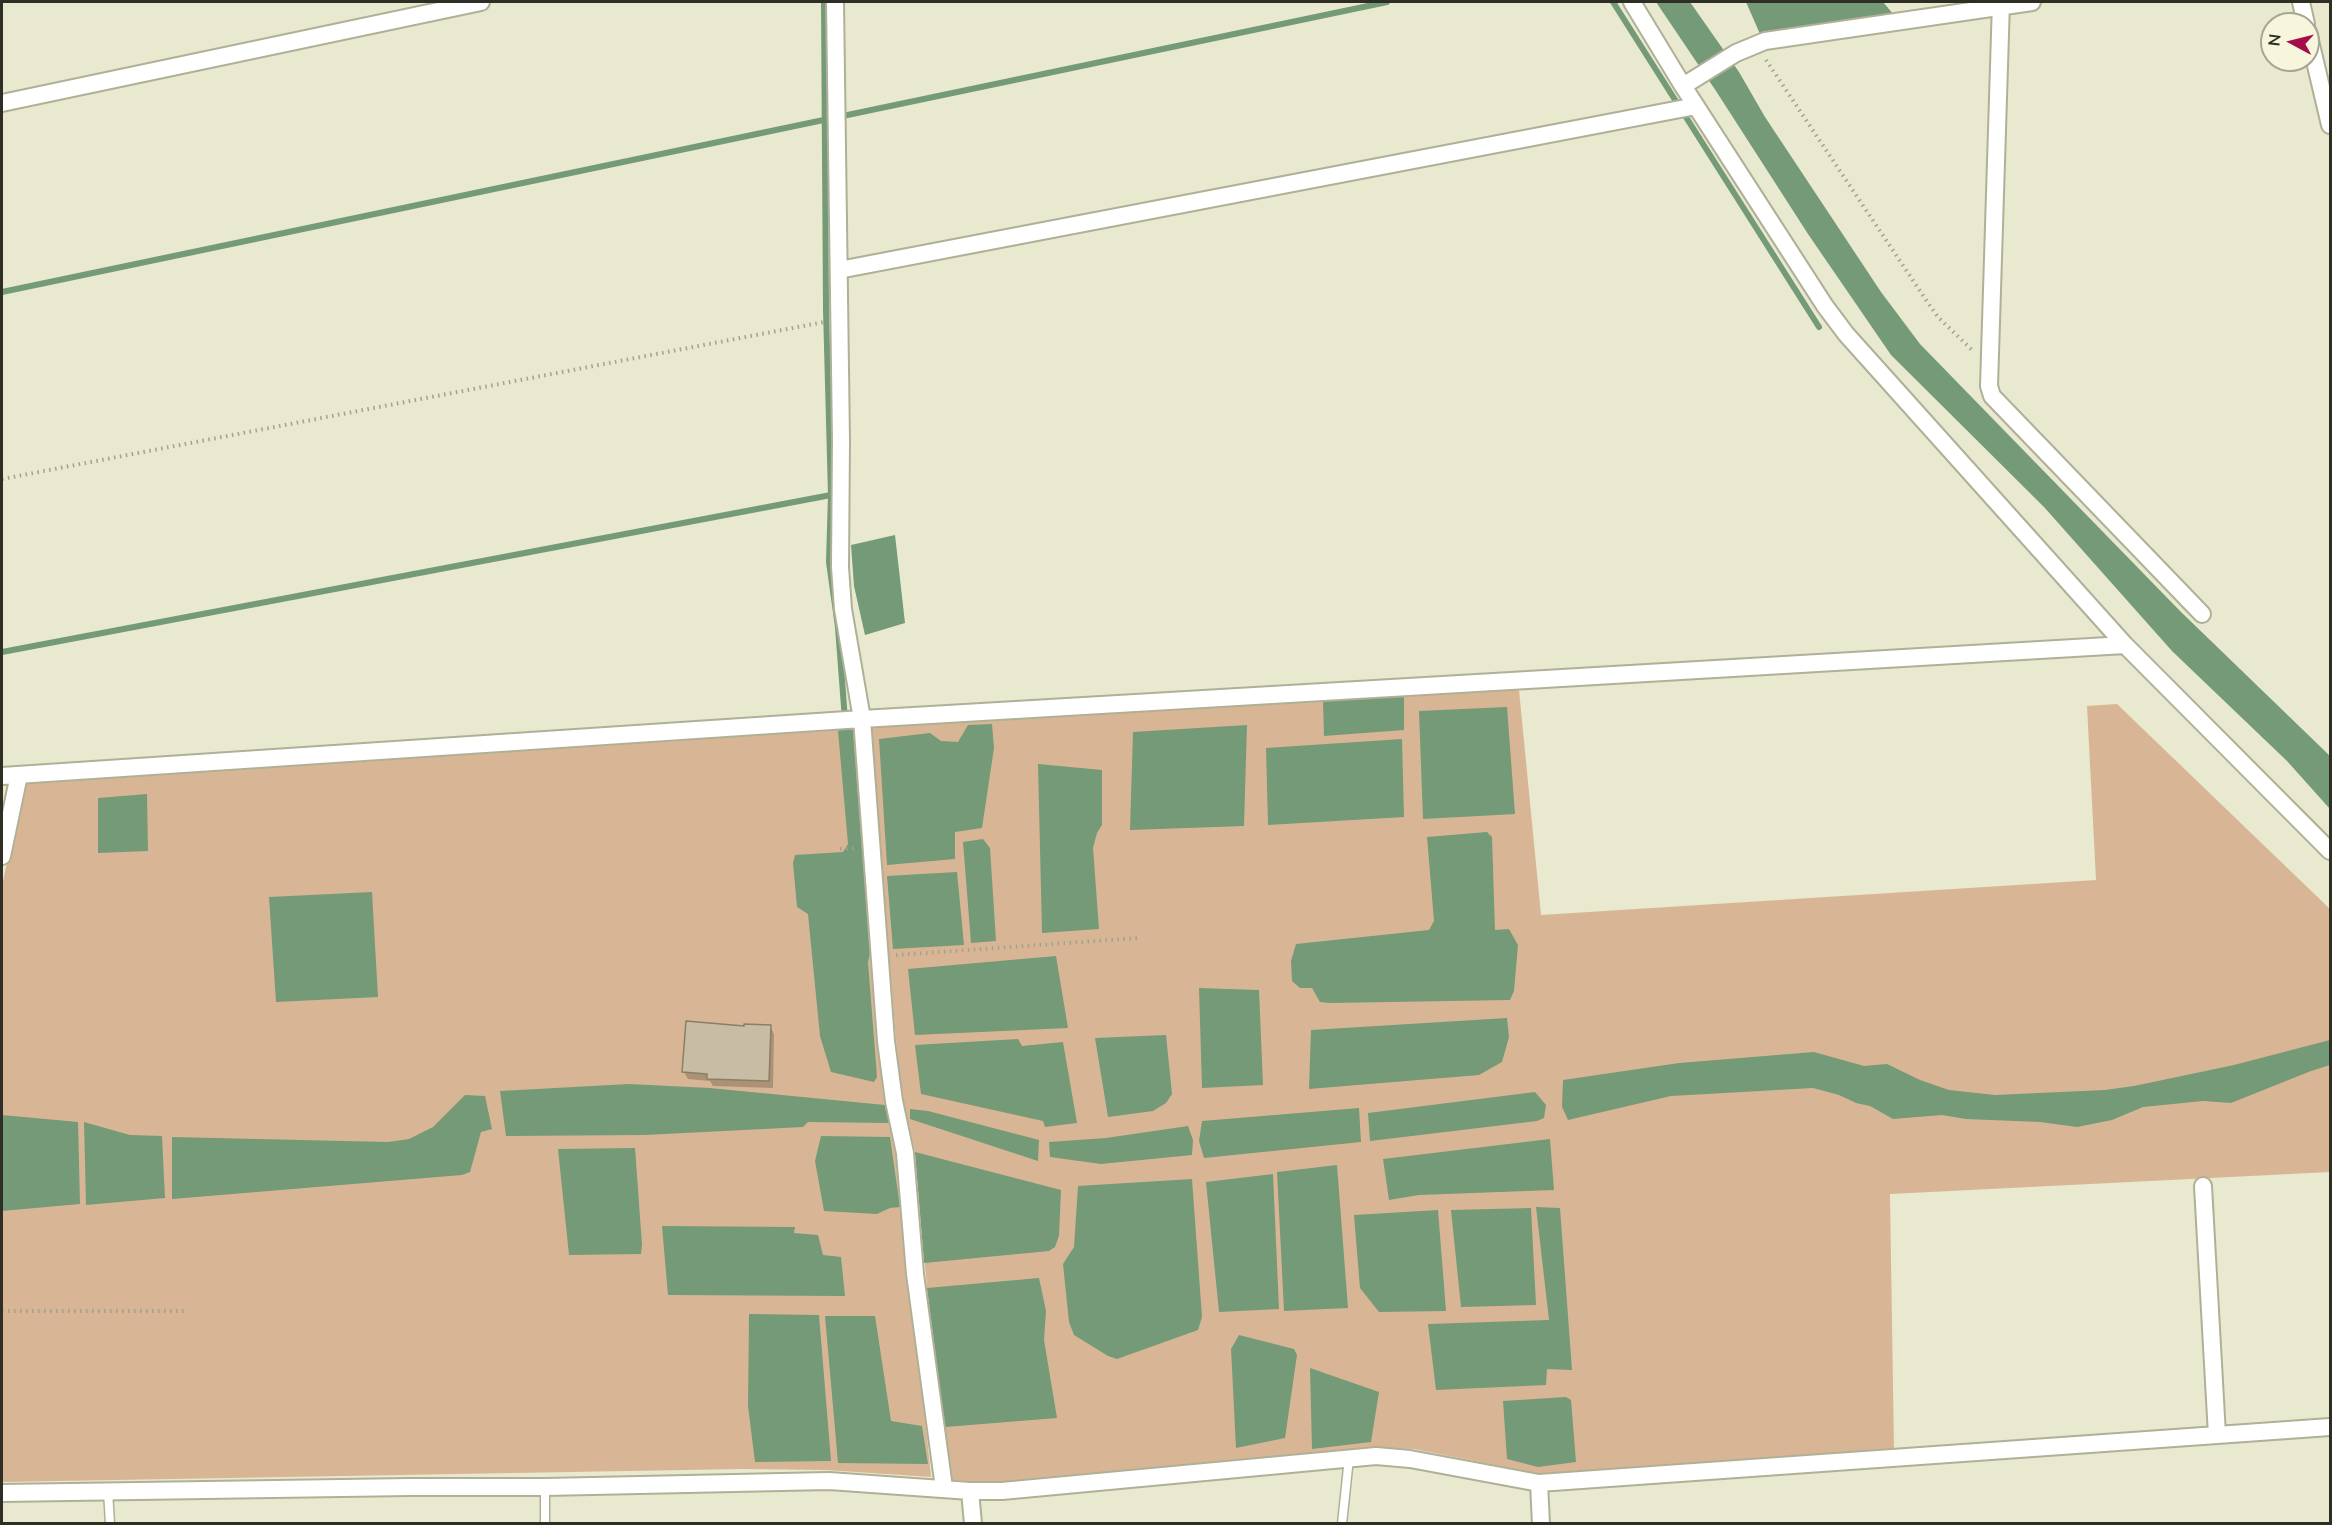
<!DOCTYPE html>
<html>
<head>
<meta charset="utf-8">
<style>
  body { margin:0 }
  #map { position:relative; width:2332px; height:1525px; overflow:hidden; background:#e9e9cf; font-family:Mulish,sans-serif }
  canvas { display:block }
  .frame { position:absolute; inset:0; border:3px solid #2e2e24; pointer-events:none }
  .north { position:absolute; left:2260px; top:12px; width:60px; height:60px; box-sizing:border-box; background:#f7f6dc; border:2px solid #a7a692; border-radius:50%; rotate:277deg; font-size:16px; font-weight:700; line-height:24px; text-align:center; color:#2e2e24 }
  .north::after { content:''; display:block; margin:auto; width:21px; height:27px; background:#a40d4a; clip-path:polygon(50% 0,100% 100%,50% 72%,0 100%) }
</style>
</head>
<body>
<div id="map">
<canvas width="2332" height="1525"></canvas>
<div class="frame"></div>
<div class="north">N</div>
</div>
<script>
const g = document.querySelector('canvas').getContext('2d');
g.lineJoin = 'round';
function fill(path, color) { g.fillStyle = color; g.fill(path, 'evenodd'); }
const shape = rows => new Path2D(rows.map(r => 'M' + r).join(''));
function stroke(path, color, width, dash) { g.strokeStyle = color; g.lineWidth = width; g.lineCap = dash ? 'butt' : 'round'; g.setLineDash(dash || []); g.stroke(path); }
const green = shape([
  [1519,690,1541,915,2096,880,2087,706,2117,704,2330,909,2330,1172,1890,1194,1894,1451,1540,1474,1414,1449,1376,1448,999,1483,951,1480,927,1288,915,1152,900,1088,870,727],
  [856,727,931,1477,826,1470,741,1469,2,1482,2,886,24,781]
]);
const water = shape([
  [1656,2,1690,2,1739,72,1765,117,1881,292,1920,344,2180,611,2330,756,2330,809,2287,761,2172,651,2044,507,1891,355,1808,234,1716,91],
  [1746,2,1883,2,1894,15,1760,34],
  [895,535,905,623,865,635,854,586,851,545],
  [1404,696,1404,730,1324,736,1323,701],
  [1507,707,1515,814,1423,819,1419,711],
  [992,724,994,748,982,828,955,832,955,859,887,865,879,739,930,733,941,741,958,742,968,725],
  [1247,725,1244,826,1130,830,1133,732],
  [845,728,853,730,870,954,868,962,877,1077,874,1082,831,1072,820,1036,808,914,797,907,793,863,795,855,843,852,848,844,838,731],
  [1402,739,1404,817,1268,825,1266,748],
  [1038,764,1102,770,1102,825,1097,833,1093,848,1099,929,1042,933],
  [147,794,148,851,98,853,98,798],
  [1487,832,1492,837,1495,930,1509,929,1518,945,1514,991,1510,1000,1330,1003,1320,1002,1312,988,1300,988,1292,981,1291,961,1296,944,1429,930,1434,921,1427,837],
  [983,839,990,848,996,941,971,943,963,842],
  [957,872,964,945,893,949,887,876],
  [372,892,378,997,276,1002,269,897],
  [1056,956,1068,1028,915,1035,908,969],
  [1199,988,1259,990,1263,1085,1202,1088],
  [1507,1018,1509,1037,1502,1062,1479,1075,1309,1089,1311,1030],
  [1166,1035,1172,1094,1166,1103,1153,1111,1108,1117,1095,1038],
  [1018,1039,1022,1046,1063,1042,1077,1123,1045,1127,1043,1121,921,1094,915,1045],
  [2330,1040,2330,1065,2311,1071,2231,1103,2203,1101,2143,1107,2112,1120,2077,1127,2040,1122,1966,1119,1942,1115,1893,1119,1870,1106,1856,1103,1839,1095,1813,1088,1671,1096,1568,1120,1562,1107,1563,1080,1679,1063,1814,1052,1864,1066,1887,1064,1920,1080,1949,1090,1995,1095,2105,1090,2134,1086,2234,1065],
  [629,1084,710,1088,885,1105,889,1123,808,1122,803,1127,645,1135,506,1136,500,1091],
  [1535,1092,1546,1105,1544,1118,1537,1121,1370,1141,1368,1113],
  [465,1095,485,1096,492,1129,481,1132,470,1172,462,1175,172,1199,172,1137,388,1142,409,1139,433,1127],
  [1359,1108,1361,1142,1204,1158,1199,1141,1202,1121],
  [910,1109,928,1111,1039,1140,1038,1161,910,1119],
  [2,1115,78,1122,80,1204,2,1211],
  [84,1122,130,1135,162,1136,165,1198,86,1205],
  [1188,1126,1193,1140,1192,1155,1101,1164,1050,1157,1049,1142,1106,1138],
  [821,1136,890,1137,900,1207,890,1208,877,1214,824,1211,815,1161],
  [1550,1139,1554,1190,1419,1195,1389,1200,1383,1159],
  [635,1148,642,1245,641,1254,569,1255,558,1149],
  [915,1152,1061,1190,1059,1236,1055,1247,1049,1251,924,1263],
  [1337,1165,1348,1308,1284,1311,1277,1172],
  [1273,1174,1279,1309,1219,1312,1206,1182],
  [1192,1179,1202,1317,1198,1330,1117,1359,1108,1356,1074,1335,1069,1322,1063,1264,1074,1247,1078,1186],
  [1536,1207,1560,1208,1572,1370,1547,1369,1546,1385,1436,1390,1428,1324,1549,1320],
  [1531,1208,1536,1305,1461,1307,1451,1210],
  [1438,1210,1446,1311,1379,1312,1360,1288,1354,1215],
  [662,1226,795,1227,794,1233,818,1235,823,1255,841,1257,845,1296,668,1295],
  [1039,1278,1046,1311,1044,1340,1057,1418,945,1427,927,1288],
  [749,1314,819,1315,831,1461,755,1462,748,1406],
  [825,1316,875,1316,891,1421,922,1426,928,1464,838,1463],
  [1239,1335,1294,1349,1297,1355,1285,1438,1236,1448,1231,1349],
  [1310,1368,1379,1392,1371,1442,1312,1449],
  [1566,1397,1571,1400,1576,1462,1538,1467,1507,1459,1503,1401]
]);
const shadow = shape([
  [770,1026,774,1034,773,1088,713,1086,710,1081,688,1079,684,1072,745,1028]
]);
const stream = shape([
  [824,2,826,310,831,495,829,562,838,627,845,720],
  [1613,2,1819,327],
  [2,292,1387,2],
  [2,652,831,495]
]);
const building = shape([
  [686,1021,744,1026,744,1024,771,1025,769,1081,707,1079,707,1074,682,1072,686,1021]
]);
const path = shape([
  [1766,60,1928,303,1938,317,1973,351],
  [2,479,824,322],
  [840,849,856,848],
  [896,955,1139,938],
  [2,1311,186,1311]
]);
const lane = shape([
  [108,1491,110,1524],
  [545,1524,545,1487],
  [1342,1524,1349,1458]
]);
const street = shape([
  [835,2,841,441,840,567,843,609,862,719,886,1041,894,1101,905,1153,915,1274,944,1488],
  [1632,2,1683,86,1825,306,1846,334,2125,645,2330,851],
  [2001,2,1989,386,1992,396,2202,614],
  [2301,2,2306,24],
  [2308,32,2330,125],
  [1683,86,1736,53,1765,41,2032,2],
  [2,103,481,2],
  [839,270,1696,106],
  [2,776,862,719,2125,645],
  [2,856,19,775],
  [2203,1186,2217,1435],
  [1539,1483,1541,1524],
  [970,1491,973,1524],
  [2,1493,410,1487,545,1487,829,1481,970,1491,1002,1491,1376,1456,1410,1459,1539,1483,2330,1427]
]);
fill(green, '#d8b695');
fill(water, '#749a77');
fill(shadow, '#0003');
stroke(stream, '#749a77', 6);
fill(building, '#c7bda5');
stroke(building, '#897f68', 1.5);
stroke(lane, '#b0b097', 11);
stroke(street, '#b0b097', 20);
stroke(path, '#a2a28e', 4, [1.5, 4.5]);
stroke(lane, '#fff', 8);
stroke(street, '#fff', 16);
</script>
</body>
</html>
